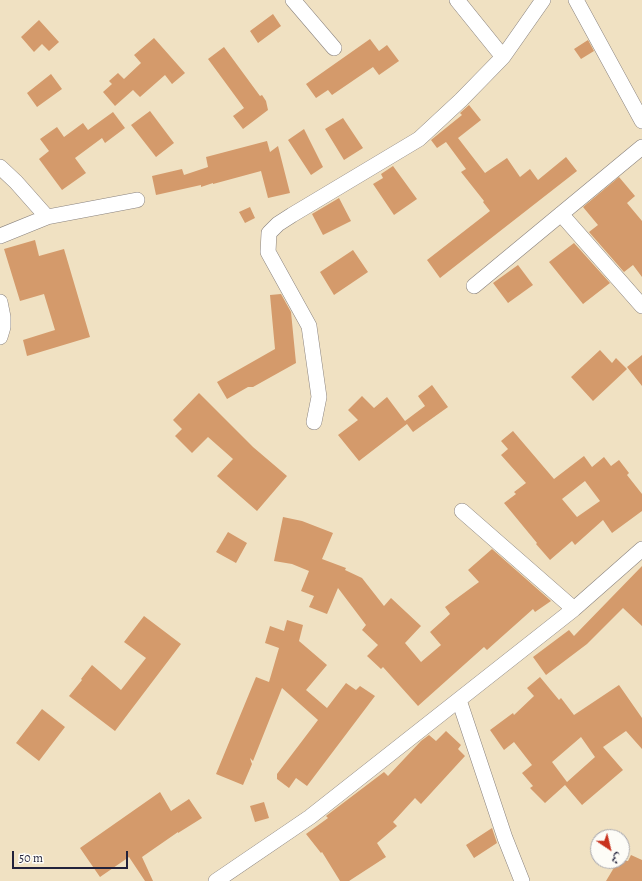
<!DOCTYPE html>
<meta charset="utf-8">
<style>
body{margin:0}
#map{position:relative;width:642px;height:881px;overflow:hidden;background:#f0e1c2;font-family:Alegreya,Amiri,serif}
canvas{display:block}
.north{position:absolute;left:590px;top:829px;width:40px;height:40px;box-sizing:border-box;background:#fdfcf7;border:1px solid #a5a5ac;border-radius:50%;rotate:145deg;font-size:11px;font-weight:700;line-height:16px;text-align:center;color:#22223b}
.north::after{content:'';display:block;margin:auto;width:14px;height:18px;background:#c8321e;clip-path:polygon(50% 0,100% 100%,50% 72%,0 100%)}
.scale{position:absolute;left:12px;top:851px;width:116px;height:18px;box-sizing:border-box;border:2px solid #22223b;border-top:0;padding-left:5px;font-size:12px;line-height:14px;white-space:nowrap;color:#22223b;-webkit-text-stroke:3px #fdfcf7;paint-order:stroke}
</style>
<div id="map">
<canvas width="642" height="881"></canvas>
<div class="north">ش</div>
<div class="scale">50 m</div>
</div>
<script>
const ctx = document.querySelector('canvas').getContext('2d');
ctx.lineJoin = 'round';
function paint(path, color) { ctx.fillStyle = color; ctx.fill(path, 'evenodd'); }
const toPath = rows => new Path2D(rows.map(r => 'M' + r).join(''));
function strokePath(path, color, width, dash) { ctx.strokeStyle = color; ctx.lineWidth = width; ctx.lineCap = dash ? 'butt' : 'round'; ctx.setLineDash(dash || []); ctx.stroke(path); }
paint(toPath([
 [273,14,281,26,258,43,250,31],
 [39,20,59,42,49,51,42,44,34,52,21,37],
 [154,38,185,73,172,84,165,75,140,97,133,90,115,106,103,92,112,84,109,81,118,73,124,79,141,63,134,55],
 [370,39,379,51,387,45,399,61,379,75,373,67,332,95,328,90,316,98,306,84],
 [588,40,594,51,581,59,574,49],
 [224,47,260,96,262,95,266,101,268,110,243,129,233,116,244,108,208,59],
 [51,74,62,89,37,107,27,93],
 [469,105,481,120,458,138,485,173,507,158,520,177,530,169,538,180,566,157,577,171,440,278,427,260,490,211,483,202,484,201,461,172,466,169,446,142,437,148,431,140,462,115,460,113],
 [150,111,174,143,156,157,131,125],
 [113,112,125,128,105,143,102,138,75,158,86,173,62,190,39,159,49,151,40,139,57,127,64,137,83,123,88,130],
 [343,118,363,148,344,160,325,129],
 [304,129,323,167,311,175,288,140],
 [267,141,270,152,278,146,290,193,268,198,261,171,213,184,213,183,201,187,201,185,156,195,152,176,182,169,184,175,208,167,206,157],
 [393,166,417,199,394,215,373,184,383,178,381,174],
 [619,177,635,196,627,203,642,221,642,277,633,265,624,272,589,232,598,225,583,207],
 [339,198,351,221,323,235,312,214],
 [250,207,255,218,245,223,239,212],
 [35,240,39,256,64,249,90,337,27,356,23,340,55,330,44,294,20,301,4,249],
 [574,243,610,283,583,304,549,262],
 [353,250,368,272,334,295,320,272],
 [518,265,533,285,508,303,493,283],
 [281,294,291,312,296,363,253,387,248,387,227,399,217,382,275,349,270,295],
 [600,350,612,363,616,358,627,369,593,401,571,377],
 [642,355,642,386,627,367],
 [432,385,448,407,413,432,407,424,359,461,338,435,358,420,348,410,362,396,374,408,387,397,405,421,425,406,418,396],
 [199,393,253,447,287,476,257,511,217,476,233,459,208,437,192,453,175,436,182,429,173,420],
 [513,431,554,479,584,456,592,467,604,457,611,466,619,460,629,473,627,475,642,494,642,511,612,533,603,520,575,545,572,541,550,560,536,544,537,543,504,503,516,494,514,492,526,483,501,455,508,449,501,441],
 [585,481,600,501,577,517,562,499],
 [283,517,302,521,333,533,322,559,346,568,345,570,362,578,384,606,391,598,421,626,405,643,421,662,441,645,430,632,450,614,445,607,479,582,468,570,492,549,551,601,535,612,533,609,487,650,484,647,418,706,383,667,381,669,367,656,378,645,362,630,366,625,338,588,327,614,309,607,314,596,301,591,309,571,292,564,274,561],
 [228,532,247,543,236,563,216,552],
 [642,566,642,626,623,608,587,644,546,675,533,657,569,630,574,636],
 [144,616,181,644,115,731,69,696,82,680,81,679,92,665,121,690,146,658,124,642],
 [287,620,303,625,299,641,327,665,306,690,327,708,346,683,356,690,360,686,375,696,307,786,296,778,289,788,277,779,277,774,318,720,282,688,253,761,250,758,252,764,243,785,216,774,256,677,269,682,279,648,265,643,270,626,284,631],
 [540,677,559,700,561,698,574,715,619,685,642,718,642,749,626,731,603,747,623,770,582,805,565,785,545,803,530,788,533,786,522,773,532,765,514,742,504,750,490,730,513,713,514,715,534,696,527,688],
 [581,737,595,757,567,782,552,762],
 [42,709,65,727,39,761,16,743],
 [446,731,461,745,458,749,465,756,421,804,415,798,393,822,397,826,377,843,386,857,349,881,340,881,322,852,321,853,306,834,328,818,326,816,384,772,388,776,421,741,429,735,436,741],
 [160,792,171,811,189,799,202,818,178,833,178,832,142,857,153,881,145,881,129,857,100,877,80,848],
 [264,802,269,818,255,822,250,806],
 [492,828,497,843,474,858,466,845],
 [631,855,642,860,642,881,606,881,618,861,628,861]
]), '#d49a6b');
const street = toPath([
 [293,0,334,48],
 [457,0,503,57],
 [576,0,642,121],
 [0,167,16,182,47,217],
 [561,214,642,306],
 [0,236,47,217,137,200],
 [474,286,642,147],
 [0,302,3,317,3,327,0,337],
 [314,422,319,397,309,326,268,252,269,233,278,224,292,215,419,139,461,100,503,57,543,0],
 [462,511,574,609],
 [459,700,505,838,522,881],
 [216,881,310,817,574,609,642,549]
]);
strokePath(street, '#89827e', 16);
strokePath(street, '#fff', 15);
</script>
